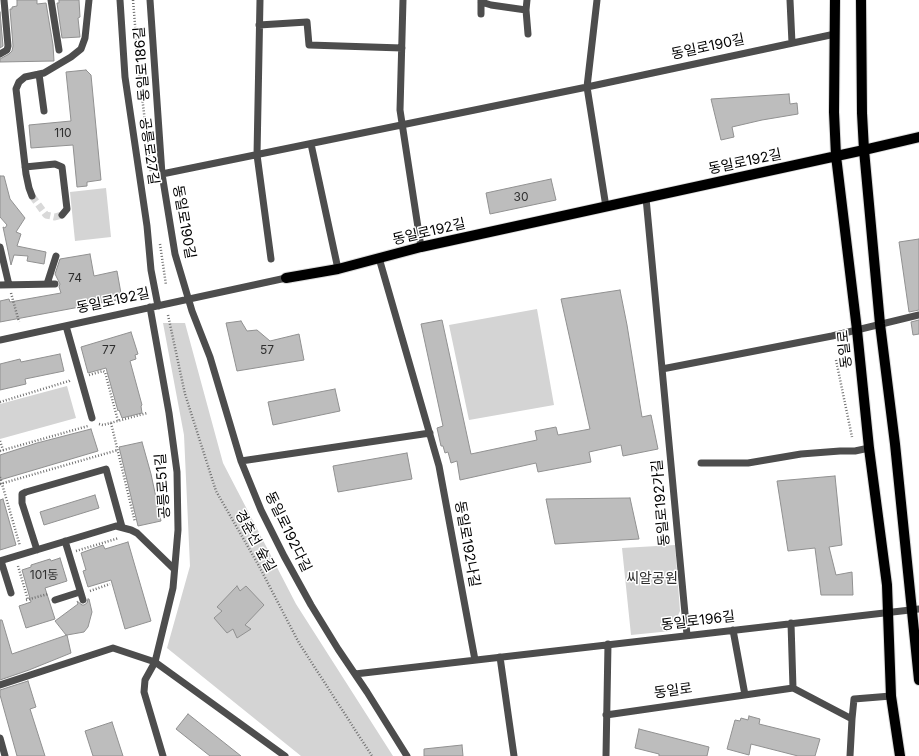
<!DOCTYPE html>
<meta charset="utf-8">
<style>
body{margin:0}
canvas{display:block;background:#fff}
</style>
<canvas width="919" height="756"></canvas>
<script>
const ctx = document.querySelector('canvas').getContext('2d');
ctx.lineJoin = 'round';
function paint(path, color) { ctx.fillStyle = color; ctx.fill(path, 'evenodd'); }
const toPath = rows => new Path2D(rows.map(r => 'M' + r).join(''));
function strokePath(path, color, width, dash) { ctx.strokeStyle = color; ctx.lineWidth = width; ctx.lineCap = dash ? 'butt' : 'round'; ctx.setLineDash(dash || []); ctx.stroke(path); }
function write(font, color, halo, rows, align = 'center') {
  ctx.font = font + ' Inter,"Noto Sans KR",sans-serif'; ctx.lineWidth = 3; ctx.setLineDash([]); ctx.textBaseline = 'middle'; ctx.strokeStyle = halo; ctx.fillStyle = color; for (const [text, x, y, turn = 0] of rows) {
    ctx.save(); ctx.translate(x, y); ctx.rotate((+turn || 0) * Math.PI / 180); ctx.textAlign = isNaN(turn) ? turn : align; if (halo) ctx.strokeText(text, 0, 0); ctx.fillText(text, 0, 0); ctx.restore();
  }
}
paint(toPath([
 [106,188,111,237,75,241,70,192],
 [537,309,554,405,469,420,449,325],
 [163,323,185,323,223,463,296,604,393,756,301,756,167,648,190,566,184,435],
 [67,386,76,418,0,439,0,404],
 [675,545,680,611,671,631,631,635,622,548]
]), '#d4d4d4');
const building = toPath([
 [17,0,37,0,37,4,46,3,53,45,54,61,0,62,0,59,9,54,12,51,13,46,10,9,12,9,12,7,17,6,17,0],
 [59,0,79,0,80,17,78,18,80,37,62,38,57,3,59,3,59,0],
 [0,12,3,46,0,48,0,12],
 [86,70,91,75,101,180,87,182,87,186,77,187,73,145,31,148,29,125,71,121,66,72,86,70],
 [789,94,790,104,797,103,798,114,762,120,732,127,734,137,721,140,711,99,789,94],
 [0,176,4,176,10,199,25,218,16,232,21,234,17,246,46,252,44,264,27,261,28,256,14,255,11,265,3,227,5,228,7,225,0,217,0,176],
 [551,179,556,200,490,214,486,193,551,179],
 [919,239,919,310,909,312,899,242,919,239],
 [90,254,94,276,117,271,122,299,0,322,0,301,9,299,10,302,61,293,59,287,60,284,55,274,60,259,90,254],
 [620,290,627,325,642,417,651,415,658,449,623,456,621,445,589,452,591,462,538,472,536,463,460,480,457,461,451,463,448,452,445,453,443,446,441,446,437,428,443,426,421,324,442,320,471,454,537,440,535,431,556,427,558,435,590,429,561,299,620,290],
 [919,320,919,334,913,335,911,322,919,320],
 [241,321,247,331,257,330,270,341,299,334,304,360,237,371,226,323,241,321],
 [131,332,138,354,135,355,136,359,130,361,142,405,141,406,142,413,122,418,119,410,118,411,106,368,88,373,81,347,131,332],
 [60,354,64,371,25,379,26,384,0,390,0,364,20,359,21,362,60,354],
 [335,389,340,411,273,425,268,402,335,389],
 [91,429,98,451,0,480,0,455,37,443,91,429],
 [142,442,151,474,161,521,138,526,119,447,142,442],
 [407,453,412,479,338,492,333,466,407,453],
 [835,476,842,545,829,547,836,575,852,572,853,595,821,595,815,548,788,551,777,481,835,476],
 [95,495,99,508,44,525,40,512,95,495],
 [630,498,639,539,555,544,546,499,630,498],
 [3,499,16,545,0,550,0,500,3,499],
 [128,542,151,621,125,629,111,580,88,587,83,571,86,570,81,553,103,545,105,549,128,542],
 [60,558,67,581,45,588,55,619,26,628,19,606,31,602,22,570,31,567,31,565,50,559,51,561,60,558],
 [237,586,240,591,246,586,264,605,245,625,251,629,237,638,233,629,227,633,214,618,222,611,217,607,237,586],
 [88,599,89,599,92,612,88,627,84,632,67,635,71,653,29,670,0,680,0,620,2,620,12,654,67,635,66,635,55,621,78,604,77,601,82,605,84,605,87,603,88,599],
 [28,681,36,707,30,709,45,756,17,756,0,695,0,690,28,681],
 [188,714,241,756,210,756,176,729,188,714],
 [749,716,760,719,759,724,820,739,815,756,798,756,751,744,749,755,727,749,735,720,740,721,741,718,748,720,749,716],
 [112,722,123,756,93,756,85,731,112,722],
 [639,729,709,747,707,756,659,756,659,754,635,748,639,729],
 [462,745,463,756,424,756,424,749,462,745]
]);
paint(building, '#bdbdbd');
strokePath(building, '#919191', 1);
strokePath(toPath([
 [32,196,46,215,55,217,62,215]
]), '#d9d9d9', 7, [7, 3.5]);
const major = toPath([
 [835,0,834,112,836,156,857,330,869,448,887,585,891,696,900,756],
 [861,0,862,113,864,150,880,324,895,444,919,680],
 [286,278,338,269,421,247,864,150,919,137]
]);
strokePath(major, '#dbdbdb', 12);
strokePath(toPath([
 [133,0,138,62,151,173],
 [160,244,166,285],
 [11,293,19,322],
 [168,315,185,394,216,491,259,566,299,643,372,756],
 [836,360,852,437],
 [89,375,103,371,105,372,118,421],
 [0,402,69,381,71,379],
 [111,423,135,522],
 [99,424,103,425,147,413],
 [0,441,3,450],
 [0,451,88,426],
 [0,477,20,546],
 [0,484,118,450],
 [76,551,119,538],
 [18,566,28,600],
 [90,591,110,584],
 [26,600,48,594]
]), '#6f6f6f', 2.5, [1, 2]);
strokePath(toPath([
 [51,0,59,50],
 [120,0,125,77,147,226,151,270,158,306],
 [150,0,162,174,175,254,192,311,210,357,241,461,261,510,284,556,311,605,338,649,367,692,407,756],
 [260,0,257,155,271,259],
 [403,0,400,110,421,247],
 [481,0,481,14],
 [527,0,526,10,528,34],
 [597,0,587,87,606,207],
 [790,0,792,43],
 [481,2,491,5,526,10],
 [259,25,307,22,309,45,402,48],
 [0,54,7,50,8,46,4,0],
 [39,74,44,111],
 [311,144,338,269],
 [25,167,55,164,62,167,67,209,62,215],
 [162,174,587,87,835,34],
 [32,196,29,188,26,174,16,89,19,82,25,77,44,73,71,57,81,49,85,38,89,0],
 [646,198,687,635],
 [0,247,9,285],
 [379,258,439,466,475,660],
 [47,284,56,256],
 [0,285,55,284],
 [150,307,169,413,177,472,178,530,173,588,155,662,285,756],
 [66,326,92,418],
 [0,340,286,278],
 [662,369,832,336,919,315],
 [241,461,430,433],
 [701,463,748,463,801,454,840,451,855,451,869,448],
 [65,541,83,600],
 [37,550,22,503,22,494,26,492,106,469,122,527],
 [0,561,116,526,131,530,137,533,174,569],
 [1,561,11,593],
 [55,600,80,592],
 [791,623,793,688],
 [733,630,745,695],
 [500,657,514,756],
 [355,674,919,609],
 [0,685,113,648,155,662,145,680,144,692,163,756],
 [606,715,793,688,852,719,850,756],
 [852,719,854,699,891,696],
 [0,738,5,756],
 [606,756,608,644]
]), '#4d4d4d', 7);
strokePath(major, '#000', 10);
write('12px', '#2f2f2f', null, [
 ["110",63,133],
 ["30",521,197],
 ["74",75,278],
 ["77",109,350],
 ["57",267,350],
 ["101동",44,575]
]);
write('14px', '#000', '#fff', [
 ["동일로190길",708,47,-12],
 ["동일로186길",142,64,-94],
 ["공릉로27길",149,151,82],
 ["동일로192길",745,162,-12],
 ["동일로190길",184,222,80],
 ["동일로192길",429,232,-13],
 ["동일로192길",113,301,-12],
 ["동일로",845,349,-96],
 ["공릉로51길",163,486,-94],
 ["동일로192가길",661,503,-95],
 ["동일로192다길",288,532,64],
 ["경춘선 숲길",255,541,61],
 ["동일로192나길",467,544,80],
 ["동일로196길",698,621,-7],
 ["동일로",673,691,-8]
]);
write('14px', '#2b2b2b', '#fff', [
 ["씨알공원",652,579]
]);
</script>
